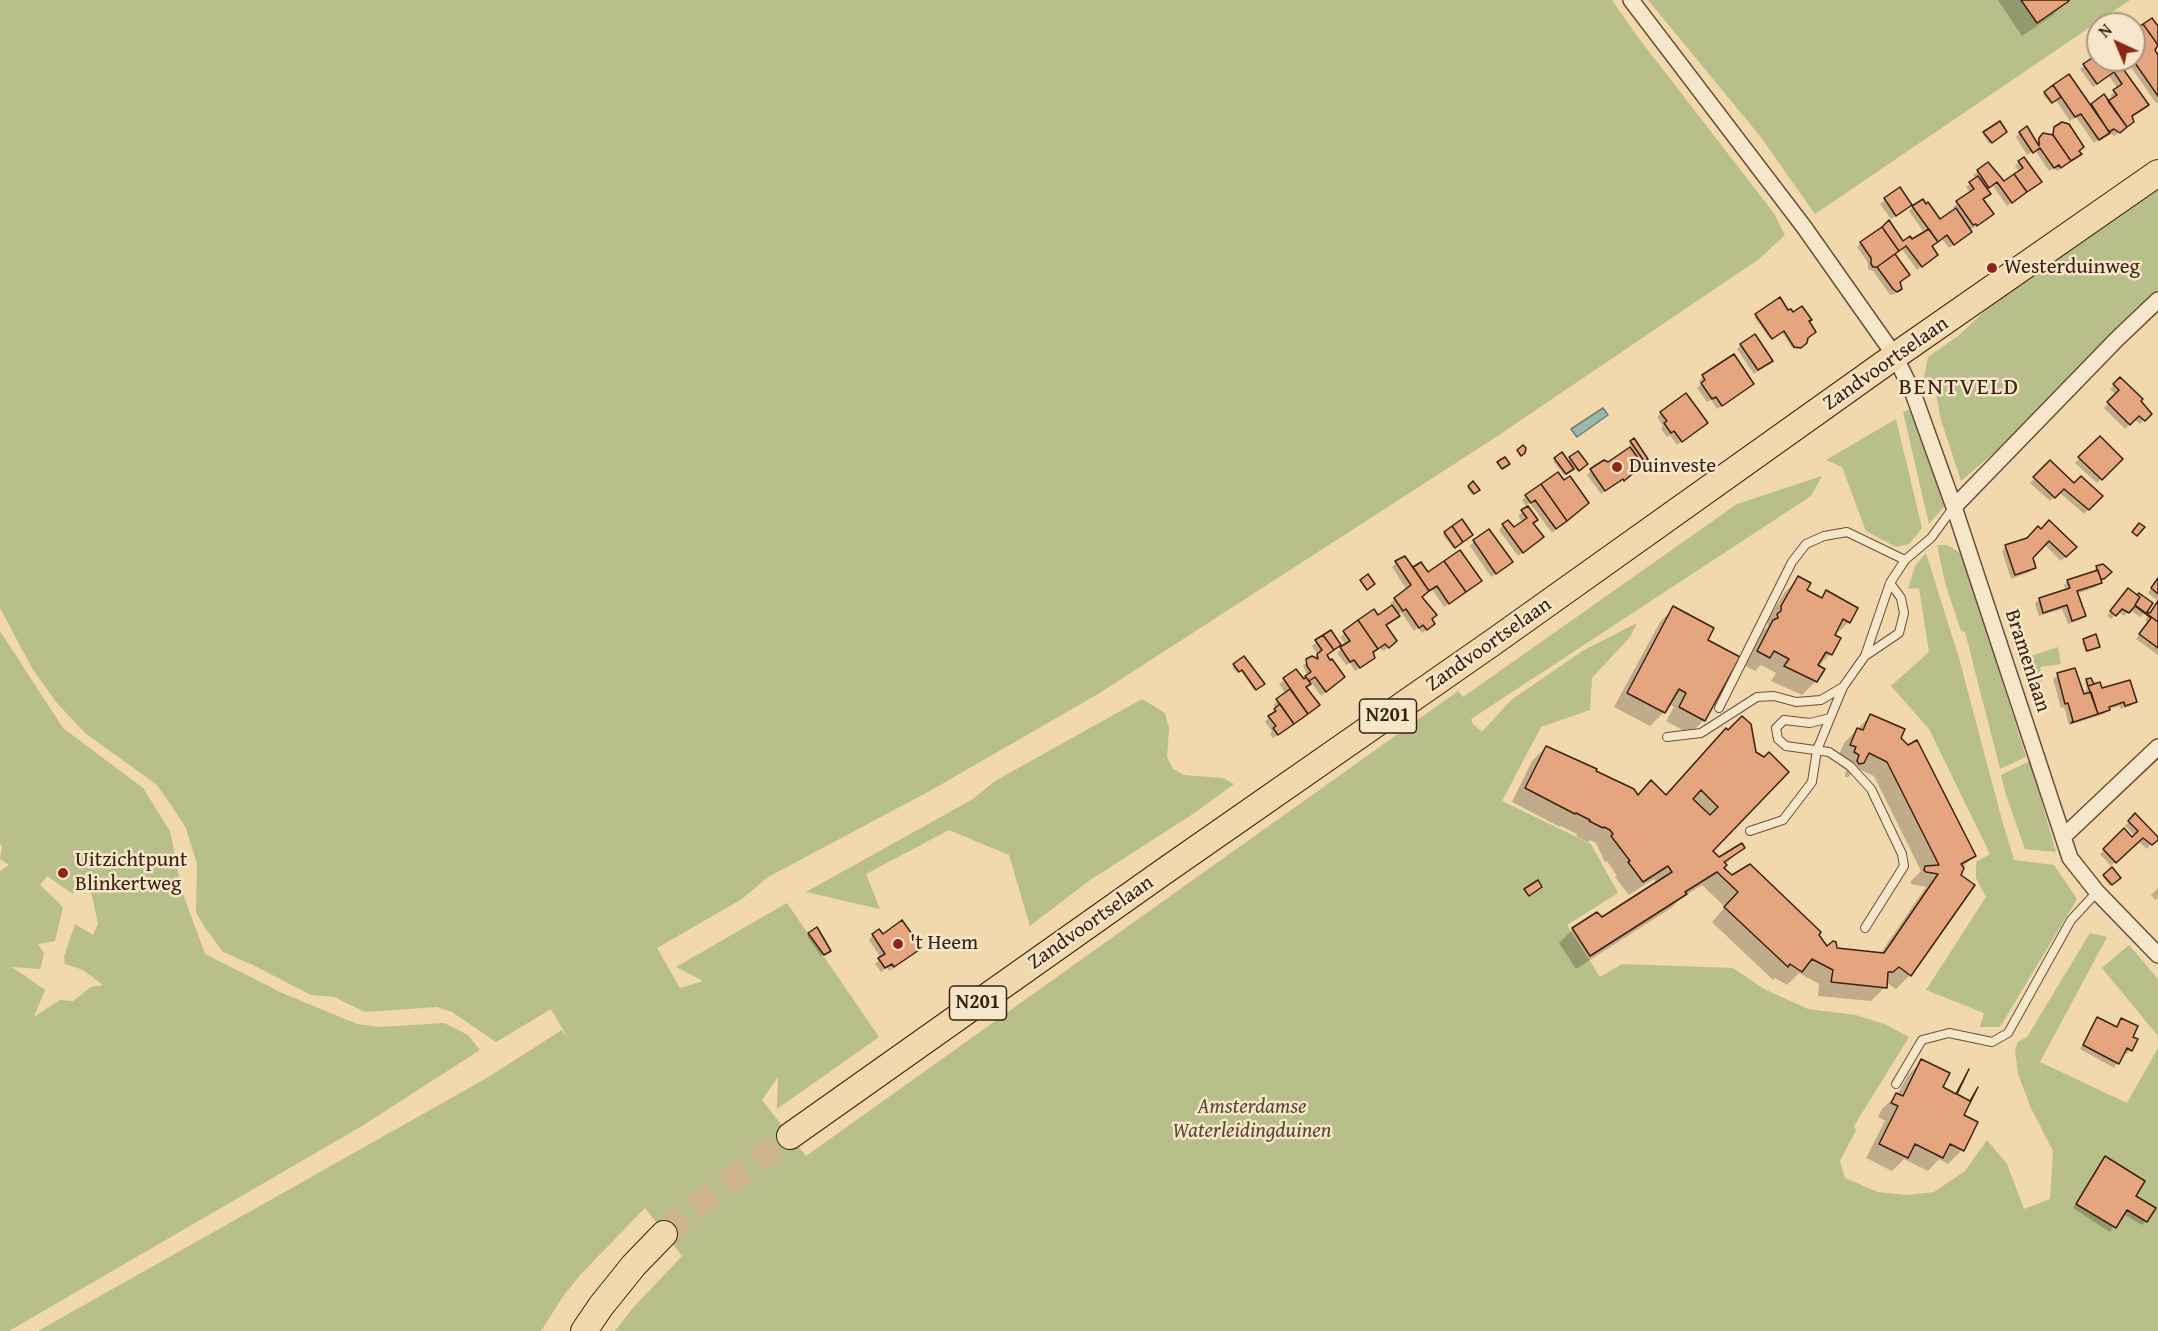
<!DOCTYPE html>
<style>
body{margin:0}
#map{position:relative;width:2158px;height:1331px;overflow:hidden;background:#f1d8ad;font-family:"Gentium Book Plus",serif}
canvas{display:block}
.north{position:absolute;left:2086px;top:12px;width:60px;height:60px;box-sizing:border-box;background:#f6e6ca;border:2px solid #ac9780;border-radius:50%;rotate:316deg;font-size:16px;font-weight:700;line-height:24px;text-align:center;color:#3c2112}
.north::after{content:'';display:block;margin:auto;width:21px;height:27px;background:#8f2418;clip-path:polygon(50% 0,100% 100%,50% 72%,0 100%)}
</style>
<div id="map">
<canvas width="2158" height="1331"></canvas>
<div class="north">N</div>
</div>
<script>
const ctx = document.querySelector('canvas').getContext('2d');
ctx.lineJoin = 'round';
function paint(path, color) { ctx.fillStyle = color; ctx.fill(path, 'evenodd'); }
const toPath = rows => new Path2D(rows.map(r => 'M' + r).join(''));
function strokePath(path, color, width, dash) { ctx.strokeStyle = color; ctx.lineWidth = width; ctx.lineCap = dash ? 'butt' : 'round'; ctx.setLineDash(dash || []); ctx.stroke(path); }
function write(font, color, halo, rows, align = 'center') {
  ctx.font = font + ' "Gentium Book Plus",serif'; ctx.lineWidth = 5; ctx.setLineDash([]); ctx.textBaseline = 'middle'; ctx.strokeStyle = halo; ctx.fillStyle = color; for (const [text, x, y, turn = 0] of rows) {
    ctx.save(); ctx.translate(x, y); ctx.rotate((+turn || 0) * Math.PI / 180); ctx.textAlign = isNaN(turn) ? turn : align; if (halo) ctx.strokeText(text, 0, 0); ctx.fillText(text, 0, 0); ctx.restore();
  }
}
paint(toPath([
 [0,0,1612,0,1637,36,1773,212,1785,235,1759,259,1493,439,1098,694,928,792,768,877,742,899,657,948,680,988,703,981,676,967,787,903,879,1037,777,1109,778,1077,762,1100,806,1156,1458,691,1463,697,1737,504,1822,476,1811,496,1471,719,1473,724,1482,732,1511,700,1584,650,1637,623,1630,637,1592,678,1590,710,1541,727,1502,801,1591,844,1618,893,1567,925,1600,977,1622,964,1733,968,1764,989,1808,1009,1856,1015,1887,1025,1909,1037,1854,1126,1856,1130,1840,1161,1845,1178,1878,1192,1907,1195,1934,1192,1965,1171,1987,1140,2007,1164,2024,1209,2050,1199,2053,1151,2030,1106,2018,1074,2015,1050,2018,1042,2027,1037,2090,933,2107,937,2040,1062,2127,1103,2158,1048,2158,1331,615,1331,632,1309,682,1256,645,1208,581,1274,564,1295,541,1331,38,1331,485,1079,562,1030,568,1038,551,1009,496,1042,452,1012,437,1007,365,1012,334,997,311,995,253,965,223,952,203,925,196,912,197,864,186,828,171,805,156,784,85,733,56,702,32,668,0,608],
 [1648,0,2130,0,1815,214,1760,136],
 [2158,188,2158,290,2003,445,1961,481,1941,420,1934,383,1923,383,1928,357,1958,336,1991,305],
 [1911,409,1945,506,1929,524,1903,412],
 [1896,419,1922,528,1909,544,1896,547,1866,531,1842,467,1826,460],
 [1937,545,1947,545,1962,554,2026,757,2000,769,1965,632,1961,631,1945,583],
 [1926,553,1959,658,2002,820,2014,860,2054,865,2077,899,2000,1027,1980,1027,1984,1013,1926,990,1986,897,1976,878,1976,862,1990,854,1929,729,1891,686,1929,652,1919,588,1908,589,1915,566],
 [0,631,63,728,143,788,170,831,182,891,205,954,282,993,357,1024,379,1027,444,1023,468,1035,480,1050,362,1126,9,1331,0,1331,0,871,9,865,0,859,2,846,0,844],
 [47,876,73,894,80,883,90,887,98,924,93,935,75,924,64,956,65,964,83,970,103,985,91,987,73,1001,60,1000,34,1017,45,990,12,967,40,969,44,954,38,944,55,941,63,907,40,885],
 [2058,647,2061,664,2040,667,2042,680,2031,689,2019,660],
 [1142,699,1165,713,1169,728,1167,757,1173,769,1184,775,1223,778,1234,784,1193,814,1090,880,1030,926,1009,855,949,830,866,874,880,909,806,892,973,799,995,781],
 [2030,761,2056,852,2025,849,2007,798,2001,775],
 [2129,945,2158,979,2158,1036,2102,968]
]), '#b8bf8b');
const water = toPath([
 [1603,408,1608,415,1577,437,1571,429,1603,408]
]);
paint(water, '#9bb9ae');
strokePath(water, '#757c70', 1.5);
paint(toPath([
 [1998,0,2067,0,2067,1,2053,15,2022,36],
 [2158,29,2158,46,2153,51,2158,57,2158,102,2156,103,2126,60,2134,60],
 [2098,56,2098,60,2110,60,2147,105,2131,117,2133,122,2128,126,2114,136,2109,132,2094,143,2076,117,2070,121,2055,99,2050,103,2043,95,2069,76,2090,107,2104,96,2108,103,2113,99,2110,96,2118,89,2109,76,2093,87,2080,69],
 [2055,128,2078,151,2075,158,2057,171,2054,168,2049,171,2035,150,2027,155,2016,137,2020,133,2035,143,2040,139,2050,136],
 [1984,133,2004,133,1989,144,1983,134],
 [2019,162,2036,186,2007,206,1992,185,1986,190,1989,194,1982,200,1988,218,1972,229,1968,228,1966,236,1949,248,1942,239,1931,247,1937,255,1917,270,1902,249,1893,254,1908,275,1898,283,1899,289,1895,294,1890,295,1873,271,1868,269,1868,263,1857,247,1861,243,1912,241,1925,234,1909,211,1913,207,1940,221,1955,210,1953,207,1970,193,1966,187,1976,179,1973,175,1978,171,1987,164,2003,183,2019,172,2015,166],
 [1899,189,1906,209,1891,219,1880,204],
 [1780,299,1788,313,1808,321,1804,345,1797,349,1793,349,1781,331,1770,339,1754,317],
 [1741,345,1767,365,1754,374,1737,349],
 [1703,377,1748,388,1717,409,1711,400,1707,402,1697,388,1701,384,1699,381],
 [2120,379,2150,414,2140,424,2134,419,2125,429,2104,408,2116,395,2110,389],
 [1661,413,1701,427,1677,445,1670,435,1667,437,1661,429,1663,426,1657,417],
 [2100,438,2121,459,2097,483,2075,463],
 [1634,440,1646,458,1619,483,1618,482,1601,494,1587,475,1591,471,1609,464,1632,447,1629,444],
 [1578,453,1584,466,1577,471,1574,467,1564,475,1553,461,1561,454,1567,462],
 [2050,462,2074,485,2101,496,2084,514,2059,492,2050,501,2030,483],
 [1473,484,1476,492,1472,495,1467,488],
 [1526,496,1587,503,1552,533,1530,503,1526,506,1536,520,1532,524,1537,541,1518,556,1499,530,1503,525,1514,529,1523,523,1518,516,1527,508,1522,500],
 [1462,521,1470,536,1453,548,1443,535],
 [2038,528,2075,547,2061,561,2044,544,2031,558,2034,567,2030,572,2011,579,2002,551,2006,546,2027,539],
 [1474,541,1507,566,1491,577,1470,546],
 [1396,563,1412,569,1420,564,1427,574,1480,581,1444,607,1432,589,1421,597,1431,620,1429,628,1422,633,1418,628,1414,631,1401,612,1385,626,1394,643,1383,651,1380,648,1372,653,1369,662,1355,671,1350,663,1346,665,1337,653,1346,645,1340,637,1374,611,1378,617,1393,606,1390,603,1407,590,1392,567],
 [2097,567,2110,572,2096,587,2076,594,2084,616,2080,620,2068,624,2062,609,2039,616,2035,604,2039,599,2066,591,2064,585,2068,581,2096,572,2095,569],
 [1799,578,1805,590,1820,598,1827,592,1849,622,1834,636,1830,654,1818,667,1823,669,1816,681,1802,695,1771,681,1776,673,1761,665,1755,671,1744,665,1759,635,1768,626,1767,621,1785,592],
 [2158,580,2158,601,2148,593],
 [2124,595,2145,613,2140,617,2130,610,2124,616,2118,612,2111,619,2107,616],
 [2158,602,2158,655,2136,639,2148,623,2145,620],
 [1674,608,1706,640,1704,720,1690,734,1666,721,1674,707,1669,704,1664,712,1650,726,1614,707,1660,622],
 [1330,632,1325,656,1335,685,1321,696,1311,682,1305,688,1313,710,1273,738,1270,734,1272,731,1265,722,1276,709,1273,705,1286,694,1279,684,1296,671,1303,680,1307,676,1303,665,1318,655,1312,646],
 [2084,640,2098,647,2085,652,2082,642],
 [1244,658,1263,683,1254,690,1240,670,1237,673,1232,667],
 [2058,675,2083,696,2086,695,2085,692,2087,689,2085,682,2087,681,2093,686,2101,690,2135,701,2131,706,2120,709,2120,706,2108,709,2104,714,2069,725,2064,707,2061,708,2053,679],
 [1870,716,1899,739,1974,856,1962,868,1910,975,1896,989,1886,982,1885,987,1871,1001,1818,996,1819,984,1799,973,1787,985,1775,978,1773,980,1712,922,1725,907,1702,885,1680,899,1671,908,1576,969,1559,943,1573,929,1601,919,1657,884,1654,879,1629,895,1615,877,1617,876,1607,861,1605,862,1596,843,1590,840,1588,842,1576,836,1577,834,1561,826,1560,827,1512,802,1532,761,1546,747,1594,771,1637,797,1666,796,1742,718,1711,851,1719,859,1743,847,1722,868,1732,877,1817,935,1826,948,1880,954,1926,887,1911,884,1911,881,1921,871,1874,776,1857,768,1848,777,1845,777,1846,769,1841,767,1843,761,1837,759,1844,743],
 [2135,816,2157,838,2147,849,2138,841,2111,866,2100,854,2124,831,2132,839,2135,836,2125,826],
 [2112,869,2119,878,2110,886,2103,877],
 [2158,888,2158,898,2155,900,2151,895],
 [816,929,827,952,821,956,807,936],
 [873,935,883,936,915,952,889,971,887,967,881,972,875,964,881,958,869,940],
 [2097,1019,2115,1028,2121,1019,2131,1037,2131,1050,2126,1054,2123,1053,2114,1068,2080,1049,2093,1023],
 [1922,1061,1962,1116,1962,1150,1948,1164,1939,1159,1928,1171,1904,1159,1892,1171,1866,1158,1885,1121,1878,1117,1882,1109,1897,1095,1908,1075],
 [2105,1158,2146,1221,2142,1225,2123,1214,2110,1232,2073,1208]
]), '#0003');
const building = toPath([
 [2021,0,2069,0,2069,1,2037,23,2021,0],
 [2152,18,2158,26,2158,45,2143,24,2152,18],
 [2143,24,2158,45,2155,50,2158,55,2158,96,2133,60,2134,30,2143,24],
 [2098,54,2098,60,2112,60,2117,68,2121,66,2149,105,2132,116,2134,122,2127,127,2108,101,2117,95,2113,90,2122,84,2114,72,2097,84,2083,64,2098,54],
 [2069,74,2110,133,2099,140,2081,114,2075,117,2053,85,2069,74],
 [2053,85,2061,97,2052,103,2044,92,2053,85],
 [2104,94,2127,127,2120,133,2114,129,2109,132,2091,104,2104,94],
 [2000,121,2007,132,1992,143,1983,132,2000,121],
 [2062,122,2069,124,2084,147,2079,151,2082,154,2071,161,2053,135,2054,127,2062,122],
 [2027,126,2039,146,2039,138,2043,133,2053,135,2071,161,2061,168,2059,165,2054,168,2040,148,2033,153,2019,132,2027,126],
 [2024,157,2042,182,2027,192,2014,174,2023,168,2018,161,2024,157],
 [1988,162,2004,181,2014,174,2027,192,2012,203,1997,182,1989,188,1977,170,1988,162],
 [1978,176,1991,194,1983,199,1994,214,1977,226,1976,224,1973,225,1956,201,1974,189,1969,182,1978,176],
 [1900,187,1912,205,1896,216,1884,198,1900,187],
 [1923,199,1926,204,1928,202,1940,219,1956,208,1972,232,1954,245,1947,235,1938,242,1912,206,1923,199],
 [1889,220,1903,241,1910,236,1912,239,1929,229,1938,242,1932,246,1938,255,1922,267,1906,246,1899,251,1882,227,1889,220],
 [1882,227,1899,251,1877,267,1873,267,1871,264,1871,258,1860,242,1882,227],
 [1895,254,1910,275,1900,282,1902,289,1897,292,1893,289,1877,267,1895,254],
 [1780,297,1788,310,1791,309,1793,312,1802,306,1812,320,1809,321,1816,332,1808,338,1807,343,1801,348,1794,347,1784,331,1772,339,1755,314,1780,297],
 [1755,334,1773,361,1758,370,1740,344,1755,334],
 [1734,354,1754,384,1722,406,1716,397,1712,399,1701,383,1705,380,1702,375,1734,354],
 [2120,377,2143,399,2141,401,2152,414,2145,421,2139,416,2130,425,2107,402,2119,390,2113,384,2120,377],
 [1686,393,1708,423,1682,442,1674,431,1671,433,1664,423,1667,421,1660,412,1686,393],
 [2100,436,2123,459,2102,480,2078,457,2100,436],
 [1634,438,1648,459,1644,461,1630,441,1634,438],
 [1523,445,1526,448,1525,453,1521,456,1517,450,1523,445],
 [1630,447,1643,465,1624,481,1623,479,1605,491,1590,469,1604,460,1608,462,1630,447],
 [1578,451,1588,464,1579,471,1569,457,1578,451],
 [1562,452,1574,469,1566,474,1554,458,1562,452],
 [1505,457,1510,464,1502,469,1497,462,1505,457],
 [2050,460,2074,483,2081,476,2103,496,2089,510,2064,489,2055,498,2033,477,2050,460],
 [1558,472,1564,480,1570,476,1589,503,1567,521,1541,484,1558,472],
 [1473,481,1480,490,1474,494,1468,486,1473,481],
 [1541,484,1567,521,1556,529,1535,500,1531,503,1525,495,1541,484],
 [1528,506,1538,520,1533,523,1544,537,1523,553,1502,524,1508,520,1514,527,1527,518,1521,510,1528,506],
 [1462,519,1473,535,1463,542,1452,526,1462,519],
 [2049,520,2077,547,2066,557,2049,541,2033,558,2036,568,2015,575,2005,545,2027,538,2038,526,2041,529,2049,520],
 [2139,523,2145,527,2137,536,2132,532,2139,523],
 [1452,526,1463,542,1455,548,1444,532,1452,526],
 [1489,529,1513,562,1496,574,1473,540,1489,529],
 [1460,550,1482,581,1466,592,1444,561,1460,550],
 [1405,556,1429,591,1422,597,1437,615,1432,619,1435,624,1427,630,1423,625,1419,628,1406,609,1403,611,1394,598,1411,585,1395,561,1405,556],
 [1444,561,1466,592,1449,604,1437,586,1429,591,1413,567,1421,562,1428,572,1444,561],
 [2103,564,2112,572,2104,579,2101,579,2096,566,2103,564],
 [2098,570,2102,583,2077,591,2086,616,2072,621,2067,605,2043,613,2039,598,2070,588,2067,580,2098,570],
 [1368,574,1375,584,1367,590,1360,580,1368,574],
 [1798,576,1811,583,1807,590,1822,598,1826,590,1858,608,1850,623,1843,619,1835,635,1841,638,1832,655,1826,652,1818,665,1825,669,1817,682,1784,666,1789,659,1774,651,1770,658,1757,651,1773,620,1778,618,1777,614,1781,611,1781,606,1798,576],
 [2158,578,2158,594,2151,588,2158,578],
 [2128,588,2140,597,2135,605,2158,622,2158,648,2139,634,2151,618,2135,606,2129,613,2122,609,2116,616,2110,611,2128,588],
 [2139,593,2153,603,2147,612,2150,613,2158,601,2158,622,2135,605,2140,597,2137,595,2139,593],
 [1392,605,1400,616,1386,625,1397,641,1389,648,1385,644,1378,649,1358,620,1374,609,1378,615,1392,605],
 [1673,606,1714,628,1708,640,1740,657,1705,721,1679,707,1686,693,1679,689,1665,713,1627,693,1673,606],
 [1358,620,1378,649,1373,652,1375,658,1360,668,1354,660,1350,662,1340,647,1350,641,1343,631,1358,620],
 [1331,630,1341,645,1334,650,1323,635,1331,630],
 [2096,634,2100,647,2087,651,2083,639,2096,634],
 [1323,635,1334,650,1327,655,1330,660,1332,659,1345,677,1326,692,1315,677,1309,681,1305,676,1311,672,1307,666,1306,659,1312,656,1318,659,1317,654,1322,650,1315,640,1323,635],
 [1244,656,1265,684,1256,690,1242,670,1239,672,1233,664,1244,656],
 [2075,668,2084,694,2091,692,2098,714,2071,723,2073,721,2068,703,2065,704,2057,673,2075,668],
 [1296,669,1304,679,1306,677,1311,684,1306,687,1320,705,1308,714,1283,678,1296,669],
 [2091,678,2094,684,2088,686,2086,679,2091,678],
 [2130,680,2137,702,2125,706,2124,702,2109,707,2110,710,2098,714,2088,686,2100,682,2102,688,2130,680],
 [1290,689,1308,714,1294,724,1276,699,1290,689],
 [1280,704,1294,724,1278,735,1273,728,1276,726,1268,716,1276,711,1274,709,1280,704],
 [1870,714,1905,729,1901,738,1908,745,1917,740,1976,856,1961,864,1964,868,1961,875,1975,885,1911,976,1899,967,1893,972,1888,972,1887,988,1831,982,1833,970,1812,959,1802,972,1790,964,1788,967,1724,907,1738,892,1717,872,1685,892,1687,894,1590,956,1572,928,1597,912,1602,917,1672,872,1668,866,1643,882,1628,862,1630,861,1611,836,1613,834,1610,830,1604,827,1603,828,1589,821,1590,820,1576,813,1575,814,1525,788,1546,746,1597,769,1596,771,1634,789,1638,795,1651,780,1666,795,1726,728,1728,730,1742,716,1751,724,1756,752,1764,757,1769,752,1789,772,1713,851,1719,857,1742,843,1745,848,1724,862,1727,865,1724,868,1732,875,1750,864,1821,932,1819,935,1827,946,1833,941,1836,942,1837,948,1884,953,1938,874,1926,872,1924,870,1925,866,1939,865,1887,762,1869,753,1864,763,1859,764,1857,761,1859,755,1854,752,1856,747,1850,745,1857,728,1863,730,1870,714],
 [1701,790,1718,807,1710,815,1693,799,1701,790],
 [2135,813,2158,837,2158,840,2152,845,2143,838,2116,863,2103,849,2124,828,2132,837,2138,831,2128,821,2135,813],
 [2112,867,2121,878,2112,885,2103,875,2112,867],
 [1538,880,1542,887,1529,896,1524,889,1538,880],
 [902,920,922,948,894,967,892,964,885,968,878,958,885,954,872,934,879,929,883,934,902,920],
 [817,927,831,951,824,955,808,933,817,927],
 [2097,1017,2117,1027,2121,1018,2138,1026,2133,1037,2138,1039,2132,1051,2127,1048,2119,1064,2083,1045,2097,1017],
 [1921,1059,1950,1073,1943,1087,1956,1094,1969,1069,1957,1094,1970,1101,1978,1087,1964,1115,1978,1122,1964,1151,1950,1144,1943,1158,1915,1144,1908,1158,1879,1144,1898,1106,1891,1103,1896,1093,1903,1096,1921,1059],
 [2105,1156,2145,1181,2136,1196,2156,1208,2147,1222,2127,1210,2116,1228,2076,1204,2105,1156]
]);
paint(building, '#e5a57f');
strokePath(building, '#3c2112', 1.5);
strokePath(toPath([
 [664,1234,693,1208,790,1136]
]), '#cdb38e', 26, [26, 13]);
const lane = toPath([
 [1865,656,1899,633,1904,613,1901,598,1890,583],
 [1719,708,1792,562,1806,544,1824,536,1847,532,1905,560],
 [1830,718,1810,723,1784,720,1776,728,1778,739,1786,746,1829,752,1850,766,1871,789,1902,854,1904,866,1865,928],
 [1667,737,1701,733,1757,697,1774,696,1796,702,1821,700,1843,687],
 [1750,831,1783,820,1812,782,1817,750,1843,687,1865,656,1890,583,1905,560,1931,538,1953,508],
 [1896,1084,1922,1040,1949,1033,1992,1042,2008,1033,2071,920,2097,892]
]);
const street = toPath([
 [1631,0,1804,227,1895,356,1913,393,1954,507,2070,858,2097,892,2158,955],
 [1954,507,2117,339,2158,300],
 [2063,837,2158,747]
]);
const primary = toPath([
 [790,1136,1166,870,1492,643,1895,356,2158,173],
 [584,1331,601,1306,634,1265,664,1234]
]);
strokePath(lane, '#694f39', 10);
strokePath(street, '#694f39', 18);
strokePath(primary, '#3c2112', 28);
strokePath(lane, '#f6e6ca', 8);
strokePath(street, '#f6e6ca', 15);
strokePath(primary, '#f1d8ad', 26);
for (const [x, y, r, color] of [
 [1992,268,6,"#8f2418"],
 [1617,467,6,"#8f2418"],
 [63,873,6,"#8f2418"],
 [898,944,6,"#8f2418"]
]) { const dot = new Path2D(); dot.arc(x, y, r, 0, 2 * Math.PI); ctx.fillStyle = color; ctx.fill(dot); strokePath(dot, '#f6e6ca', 2); }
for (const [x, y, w] of [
 [1388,716,57],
 [978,1003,57]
]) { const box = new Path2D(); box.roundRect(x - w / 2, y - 17, w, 34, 4.5); ctx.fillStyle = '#f6e6ca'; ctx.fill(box); strokePath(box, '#3c2112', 1.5); }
write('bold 20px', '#3c2112', null, [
 ["N201",1388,716],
 ["N201",978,1003]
]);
write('21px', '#3c2112', '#f6e6ca', [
 ["Westerduinweg",2004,268],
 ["Duinveste",1629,467],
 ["Uitzichtpunt",75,861],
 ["Blinkertweg",75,885],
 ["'t Heem",910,944]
], 'left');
write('21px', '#3c2112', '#f6e6ca', [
 ["Zandvoortselaan",1886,364,-35],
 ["Zandvoortselaan",1489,645,-35],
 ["Bramenlaan",2027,661,72],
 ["Zandvoortselaan",1091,923,-35]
]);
write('italic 21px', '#5b4830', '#f6e6ca', [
 ["Amsterdamse",1252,1108],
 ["Waterleidingduinen",1252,1132]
]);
ctx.letterSpacing = '1.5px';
write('24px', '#3c2112', '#f6e6ca', [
 ["BENTVELD",1959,388]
]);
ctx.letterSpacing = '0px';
</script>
